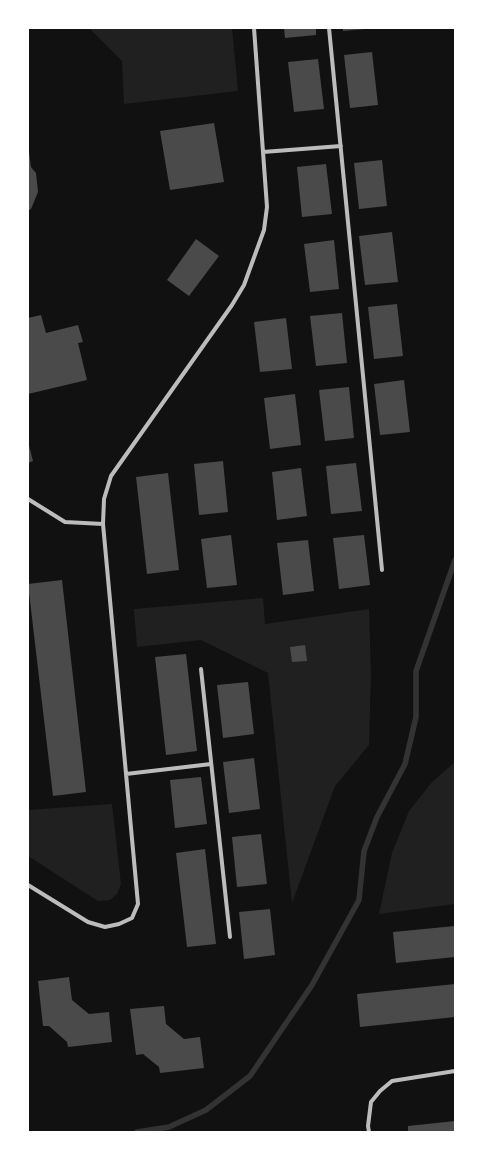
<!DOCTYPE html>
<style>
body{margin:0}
#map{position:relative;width:483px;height:1160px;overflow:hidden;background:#111;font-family:"Zilla Slab",serif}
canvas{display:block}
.frame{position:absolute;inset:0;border:29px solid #fff;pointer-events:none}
</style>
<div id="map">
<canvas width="483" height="1160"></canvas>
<div class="frame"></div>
</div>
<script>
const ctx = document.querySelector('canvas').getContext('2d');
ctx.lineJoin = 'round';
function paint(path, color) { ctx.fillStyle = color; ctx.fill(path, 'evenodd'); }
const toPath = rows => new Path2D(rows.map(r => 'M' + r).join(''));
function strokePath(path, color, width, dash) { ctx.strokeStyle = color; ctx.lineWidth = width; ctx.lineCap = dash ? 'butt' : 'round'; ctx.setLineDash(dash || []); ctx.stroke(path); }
paint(toPath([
 [89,28,232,28,238,91,124,104,122,61],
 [263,598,265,624,369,609,371,674,369,745,335,786,292,903,268,673,201,640,137,647,134,609],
 [455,762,455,904,379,914,392,853,409,811,432,782],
 [112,804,121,884,117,894,110,900,98,901,28,856,28,810]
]), '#202020');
strokePath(toPath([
 [137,1132,169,1127,206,1110,250,1076,312,985,359,900,364,851,377,817,405,764,416,717,416,671,455,560]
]), '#333', 5.5);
paint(toPath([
 [284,28,316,28,316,35,285,38],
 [343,28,365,28,365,29,343,31],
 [372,52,378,105,350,108,344,55],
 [318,59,324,109,294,112,288,62],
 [214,123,224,182,170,190,160,131],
 [29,152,31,167,36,173,38,192,31,209,28,211],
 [382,160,387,206,359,209,354,163],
 [326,164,332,214,302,217,297,167],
 [392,232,398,282,365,285,359,236],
 [196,239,219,256,189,296,167,280],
 [334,240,339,289,310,292,304,244],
 [397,304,403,356,374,359,368,307],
 [342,313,347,363,316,366,310,316],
 [41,315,46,333,78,325,83,342,78,343,87,380,28,394,28,318],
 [286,318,292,369,260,372,254,322],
 [404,380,410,432,380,435,374,384],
 [349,387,354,438,325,441,319,390],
 [295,394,301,445,270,449,264,398],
 [28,442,33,461,28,463],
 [223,461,228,512,199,515,194,464],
 [356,463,362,511,331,514,326,466],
 [301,468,307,516,277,520,272,472],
 [168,473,179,570,147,574,136,477],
 [231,535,237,585,207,588,201,539],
 [364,535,370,585,339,589,333,538],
 [308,540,314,591,283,595,277,543],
 [62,580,86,792,53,796,28,584],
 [305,645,307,661,292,662,290,647],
 [186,654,197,751,166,755,155,657],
 [248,682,254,734,223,738,217,685],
 [254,758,260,809,229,813,223,762],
 [201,777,207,824,175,828,170,780],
 [261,834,267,884,237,887,232,837],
 [205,849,216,944,187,947,176,853],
 [270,909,275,955,244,959,239,912],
 [455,926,455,957,396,963,393,932],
 [69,977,72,1000,89,1014,109,1012,112,1042,68,1047,67,1042,49,1026,43,1026,38,981],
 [455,984,455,1017,360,1027,357,994],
 [164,1006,166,1024,184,1039,200,1037,204,1068,160,1073,159,1067,143,1054,136,1055,130,1009],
 [455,1121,455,1132,408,1132,408,1126]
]), '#4a4a4a');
strokePath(toPath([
 [329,28,382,570],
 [263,152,341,146],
 [28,499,65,522,103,524],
 [201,669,230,937],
 [126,774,211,764],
 [28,885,88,922,105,927,119,924,132,918,138,904,103,524,104,499,111,476,232,305,244,285,264,230,267,207,254,28],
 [369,1132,368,1126,371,1102,380,1091,392,1081,455,1071]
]), '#bcbcbc', 4);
</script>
